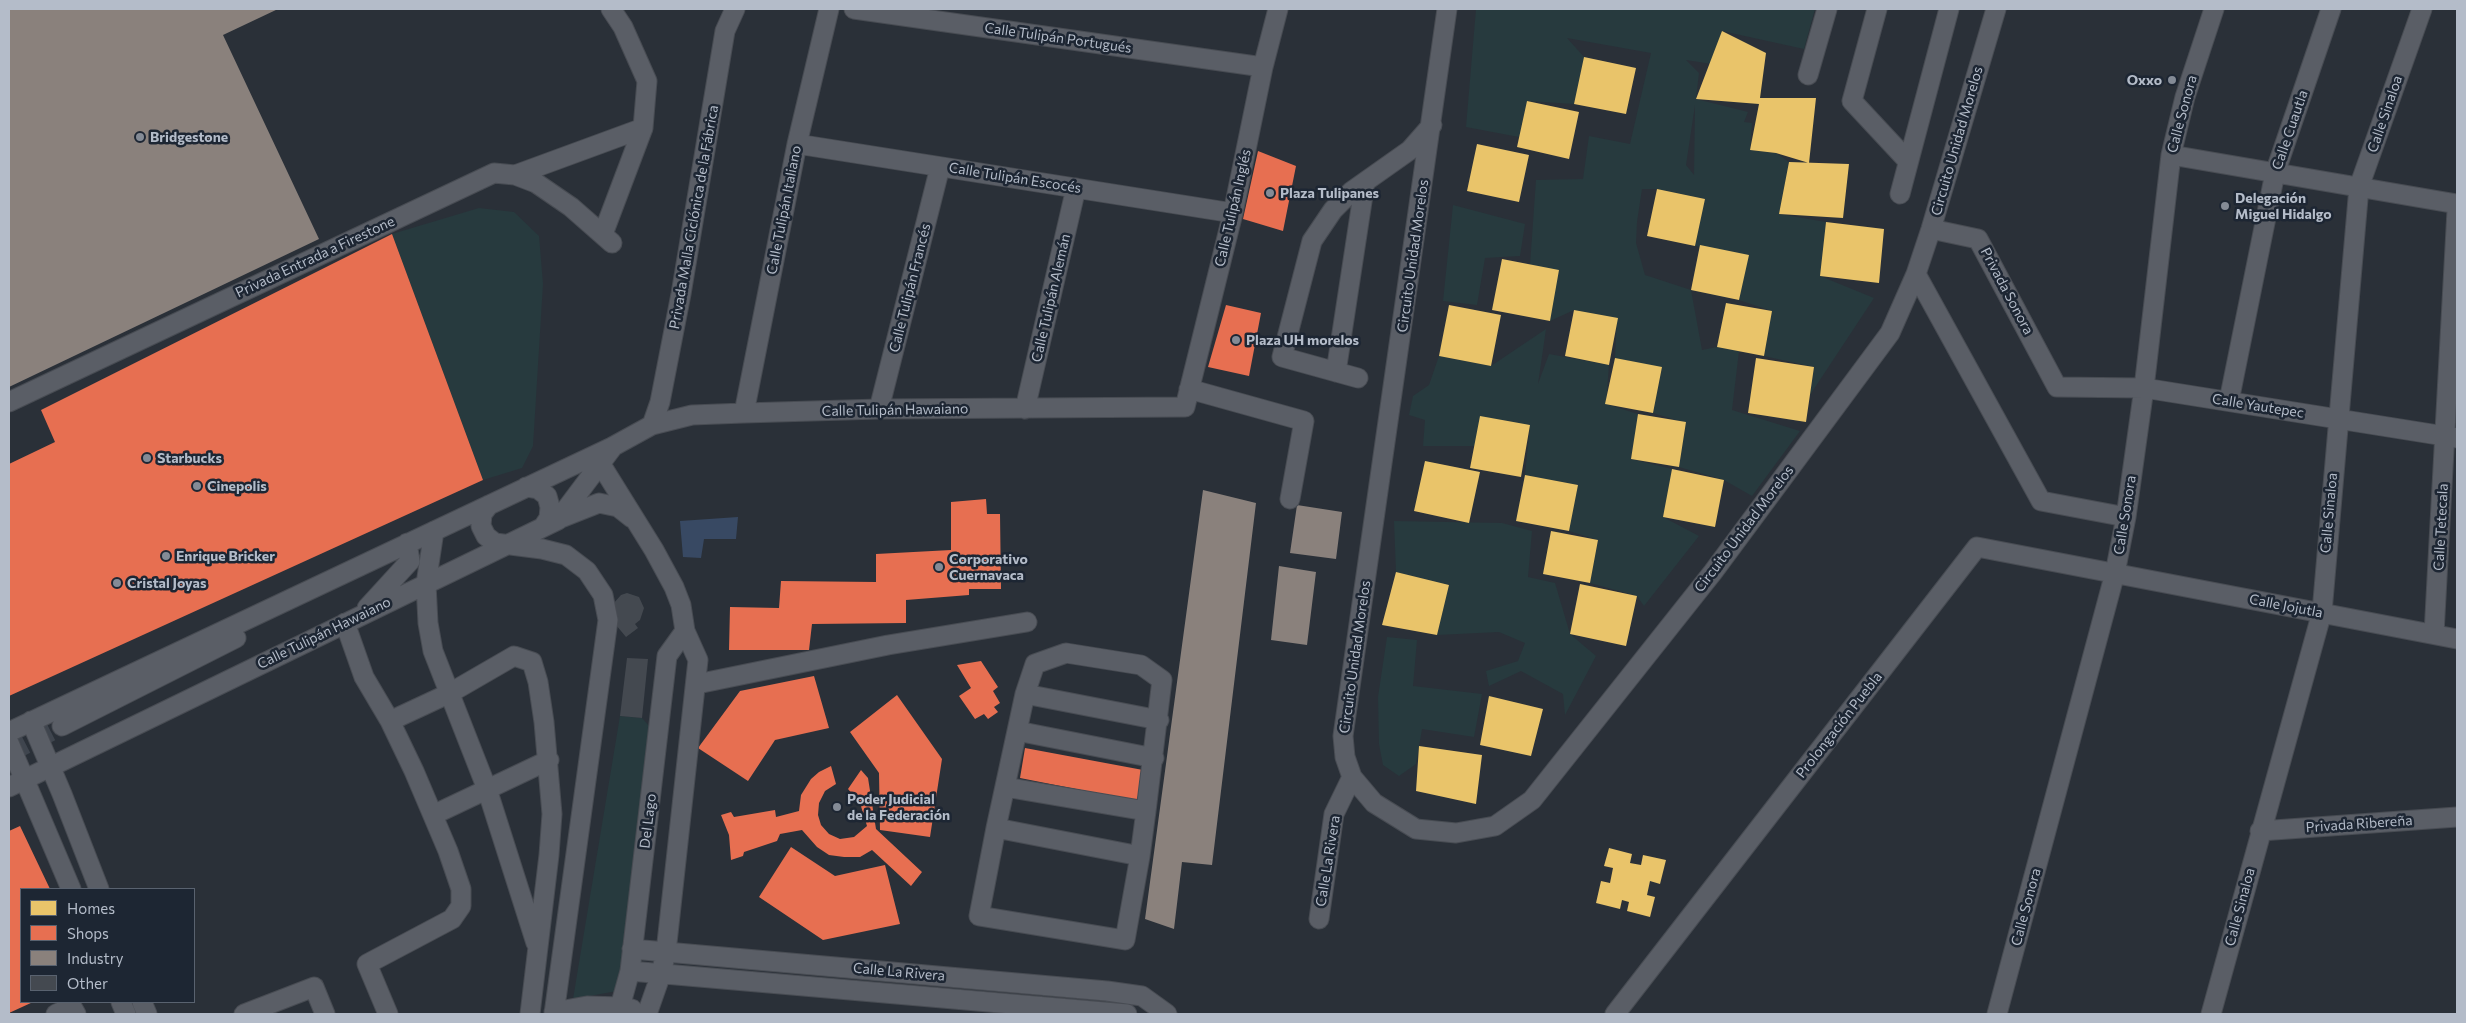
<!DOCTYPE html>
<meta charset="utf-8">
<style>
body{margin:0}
#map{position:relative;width:2466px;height:1023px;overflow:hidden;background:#2a3038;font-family:Commissioner,sans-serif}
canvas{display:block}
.frame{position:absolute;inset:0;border:10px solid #b4bcc9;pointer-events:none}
.legend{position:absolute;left:20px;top:888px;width:175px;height:115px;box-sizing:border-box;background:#1d2633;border:1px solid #59626f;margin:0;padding:6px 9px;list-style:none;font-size:15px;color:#b4bcc9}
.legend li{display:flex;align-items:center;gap:10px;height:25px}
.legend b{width:25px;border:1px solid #59626f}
</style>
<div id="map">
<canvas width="2466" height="1023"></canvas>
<div class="frame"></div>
<ul class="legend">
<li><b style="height:14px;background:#e9c46a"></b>Homes</li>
<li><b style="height:14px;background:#e76f51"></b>Shops</li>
<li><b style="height:14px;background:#8a817c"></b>Industry</li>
<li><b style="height:14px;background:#444950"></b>Other</li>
</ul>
</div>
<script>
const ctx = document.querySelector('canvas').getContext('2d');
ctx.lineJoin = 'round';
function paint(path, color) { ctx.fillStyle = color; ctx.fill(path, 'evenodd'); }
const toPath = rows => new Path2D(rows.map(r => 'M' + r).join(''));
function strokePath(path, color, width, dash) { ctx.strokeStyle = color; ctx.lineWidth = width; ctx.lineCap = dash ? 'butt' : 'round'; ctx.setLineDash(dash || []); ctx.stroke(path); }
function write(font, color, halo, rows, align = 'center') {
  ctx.font = font + ' Commissioner,sans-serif'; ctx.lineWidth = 5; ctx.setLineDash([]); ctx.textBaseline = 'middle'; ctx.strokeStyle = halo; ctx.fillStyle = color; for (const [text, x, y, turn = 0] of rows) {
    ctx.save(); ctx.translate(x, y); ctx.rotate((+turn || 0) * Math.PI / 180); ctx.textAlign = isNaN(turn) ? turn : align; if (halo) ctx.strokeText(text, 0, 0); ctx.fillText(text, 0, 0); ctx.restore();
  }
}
paint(toPath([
 [1476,9,1815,9,1804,49,1722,31,1712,64,1686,60,1699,73,1696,99,1748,112,1744,122,1752,123,1750,150,1776,153,1789,162,1779,214,1826,222,1820,276,1874,298,1810,395,1814,367,1764,356,1772,311,1739,300,1748,255,1695,246,1705,199,1657,189,1642,189,1637,222,1636,243,1645,275,1691,290,1702,350,1717,347,1739,351,1732,410,1800,431,1752,496,1724,480,1679,467,1686,423,1653,413,1662,368,1615,358,1617,318,1574,310,1550,321,1530,265,1536,180,1583,179,1589,136,1630,144,1651,53,1567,38,1584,57,1574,104,1527,101,1519,137,1466,127],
 [1695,105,1694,175,1686,165],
 [1453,205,1525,224,1520,256,1485,258,1477,305,1443,301],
 [479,208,514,212,539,236,543,284,533,446,522,468,483,480,392,234],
 [1546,329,1538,384,1549,354,1609,365,1606,404,1638,414,1631,459,1672,469,1663,517,1699,536,1644,606,1637,596,1590,583,1598,540,1569,531,1578,485,1525,475,1530,425,1490,418,1474,446,1423,446,1425,420,1409,415,1413,396,1429,385,1439,356,1491,366],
 [1394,521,1502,523,1532,531,1528,577,1555,583,1570,634,1596,656,1565,715,1563,694,1521,671,1489,686,1486,671,1518,661,1525,643,1499,632,1437,635,1449,585,1396,572],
 [1387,637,1417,640,1413,686,1482,694,1474,737,1422,729,1416,764,1399,776,1383,765,1379,744,1378,697],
 [620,716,642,718,658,736,617,991,573,999]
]), '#273a3e');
paint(toPath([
 [738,517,736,539,704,539,701,558,683,557,680,521]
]), '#384963');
paint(toPath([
 [1722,31,1766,53,1760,98,1816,98,1809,163,1776,153,1750,150,1759,104,1696,99],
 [1584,57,1636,68,1626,114,1574,104],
 [1527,101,1579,112,1569,159,1517,147],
 [1477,144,1529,155,1519,202,1467,191],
 [1789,162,1849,164,1843,218,1779,214],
 [1657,189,1705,199,1695,246,1647,236],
 [1826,222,1884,229,1879,283,1820,276],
 [1700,245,1749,255,1739,300,1691,290],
 [1502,259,1559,270,1550,321,1492,310],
 [1726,303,1772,311,1764,356,1717,347],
 [1449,305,1501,315,1491,366,1439,356],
 [1574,310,1618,318,1609,365,1565,356],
 [1615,358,1662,367,1653,413,1605,404],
 [1756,358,1814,367,1806,422,1748,413],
 [1638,414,1686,422,1679,467,1631,459],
 [1480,416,1530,425,1521,477,1470,468],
 [1425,461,1480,472,1469,523,1414,511],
 [1672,469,1724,480,1715,527,1663,517],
 [1525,475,1578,485,1569,531,1516,521],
 [1551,531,1598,540,1590,583,1543,574],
 [1396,572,1449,585,1437,635,1382,625],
 [1580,584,1637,596,1626,646,1570,634],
 [1489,696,1543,709,1531,756,1480,745],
 [1419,746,1482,755,1476,804,1416,791],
 [1609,848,1632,854,1630,863,1641,865,1643,855,1666,860,1660,884,1650,881,1647,895,1655,897,1650,917,1627,911,1629,902,1622,900,1620,909,1596,903,1601,881,1610,883,1613,868,1604,866]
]), '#e9c46a');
paint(toPath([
 [1258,151,1296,166,1283,231,1243,219],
 [392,234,483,480,9,696,9,464,55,442,41,410],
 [1226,305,1261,313,1249,376,1208,367],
 [986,499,987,514,1000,514,1001,589,969,589,969,595,906,600,906,623,812,624,809,650,729,650,730,607,779,608,781,581,876,582,876,554,951,550,951,502],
 [981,661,998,687,993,691,1000,703,994,707,998,712,988,719,984,714,975,719,959,696,971,688,957,665],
 [814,676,829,728,775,740,748,781,698,748,740,691],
 [897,695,942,759,930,837,880,830,879,773,850,732],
 [1025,748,1143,770,1137,801,1020,778],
 [831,766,836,784,825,791,819,803,818,815,821,825,829,834,840,839,854,837,867,826,860,803,848,789,861,770,868,778,876,829,922,872,911,886,872,850,860,857,844,857,829,855,817,847,802,830,780,834,777,841,744,852,743,856,731,860,729,835,721,815,731,812,734,817,775,810,776,817,799,811,801,795,811,779,819,772],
 [20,826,50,889,21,889,21,1002,33,1002,9,1013,9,831],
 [791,847,835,876,885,865,900,924,823,940,759,897]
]), '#e76f51');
paint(toPath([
 [9,9,278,9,223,35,319,239,9,387],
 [1203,490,1256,503,1212,865,1182,862,1174,929,1145,919],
 [1297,505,1342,512,1336,559,1290,553],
 [1279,566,1316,572,1307,645,1271,640]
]), '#8a817c');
paint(toPath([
 [627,593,639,597,644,608,640,620,635,624,638,628,626,637,616,625,617,621,614,616,613,604,621,595],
 [627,658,648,659,642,718,620,716]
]), '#444950');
strokePath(toPath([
 [9,753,62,726]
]), '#3f454e', 19, [19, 9]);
const minor = toPath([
 [854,9,1263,67],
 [1447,9,1343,736,1345,757,1352,777,1374,803,1416,829,1456,833,1495,826,1532,800,1713,572,1890,333,1916,274,1931,229,1996,9],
 [1877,9,1852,101,1907,160],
 [1808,75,1827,9],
 [797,144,1233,213],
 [2171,155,2457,204],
 [515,175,643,128,647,81,623,27,611,9],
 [1900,194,1949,9],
 [1931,229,1978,239,2057,387,2144,388,2457,438],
 [603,234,643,128],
 [1916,274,2041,501,2126,517],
 [1336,372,1365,182],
 [1358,378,1282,357,1312,241,1333,210,1352,191,1410,150,1432,125],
 [1189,389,1304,421,1290,499],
 [2229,401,2275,173,2331,9],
 [9,402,494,173,515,175,536,183,571,207,612,243],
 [879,409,940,167],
 [1025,409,1076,188],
 [744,413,797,144,829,9],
 [652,425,660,402,681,294,725,31,735,9],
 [595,455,654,550,674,587,681,605,685,631,698,660,666,952,661,974,647,1014],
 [526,487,538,489,547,496,550,507,549,518,543,527],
 [489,505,482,514,481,526,486,536,495,543,542,549,566,555,587,571,603,595,608,620,554,1014],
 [561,518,599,503,618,507,632,518],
 [434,531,426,584,428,623,433,651,487,789,536,943],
 [367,608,410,561,407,543],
 [345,623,364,677,390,721,414,771,448,851,461,889,461,906,452,919,367,964,388,1014],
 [2434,634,2457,210],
 [697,684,888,645,1027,622],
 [1025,694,1159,720],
 [31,721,62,794,99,889],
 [390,721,450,693,514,656,532,662,538,682,544,722,552,814,549,855,530,1014],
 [62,726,236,638],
 [1017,731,1154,758],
 [9,732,612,447,652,425,692,415,744,413,879,409,1185,407,1233,213,1263,67,1278,9],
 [9,743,71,889],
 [9,787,558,520,612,448],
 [1005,787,1146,811],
 [433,815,549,760],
 [996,828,1025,694,1035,664,1066,653,1141,665,1162,680,1146,811,1140,856,1125,940,979,916,996,828,1140,856],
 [2260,831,2457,817],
 [1319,919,1334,814,1352,777],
 [632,949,1107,991,1142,996,1167,1014],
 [630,971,1127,1014],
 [121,1002,126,1014],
 [142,1002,147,1014],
 [554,1012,587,1006,621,1007,632,1009],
 [56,1014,72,1007,76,1014],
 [244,1014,314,987,325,1014],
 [618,1014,630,971,667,656,685,631],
 [1615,1014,1977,547,2457,639],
 [1997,1014,2115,573,2126,517,2144,388,2171,155,2185,97,2214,9],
 [2211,1014,2322,612,2359,187,2422,9]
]);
strokePath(minor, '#484c53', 21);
strokePath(minor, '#5a5e66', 19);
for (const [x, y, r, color] of [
 [2172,80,5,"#848b96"],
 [140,137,5,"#848b96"],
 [1270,193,5,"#848b96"],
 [2225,206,5,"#848b96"],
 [1236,340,5,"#848b96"],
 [147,458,5,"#848b96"],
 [197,486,5,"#848b96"],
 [166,556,5,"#848b96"],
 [939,567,5,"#848b96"],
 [117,583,5,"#848b96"],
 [837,807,5,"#848b96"]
]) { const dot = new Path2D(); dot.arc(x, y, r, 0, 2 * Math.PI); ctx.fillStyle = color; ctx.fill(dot); strokePath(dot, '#1d2633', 2); }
write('14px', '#b4bcc9', '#1d2633', [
 ["Calle Tulipán Portugués",1058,38,8],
 ["Calle Sonora",2182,114,-75],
 ["Calle Sinaloa",2385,114,-71],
 ["Calle Cuautla",2290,130,-71],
 ["Circuito Unidad Morelos",1957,141,-74],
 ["Calle Tulipán Escocés",1015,178,9],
 ["Calle Tulipán Inglés",1233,208,-77],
 ["Calle Tulipán Italiano",784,210,-79],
 ["Privada Malla Ciclónica de la Fábrica",694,217,-80],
 ["Circuito Unidad Morelos",1413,256,-82],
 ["Privada Entrada a Firestone",315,257,-25],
 ["Calle Tulipán Francés",910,288,-76],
 ["Privada Sonora",2007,291,62],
 ["Calle Tulipán Alemán",1051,298,-77],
 ["Calle Yautepec",2258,406,9],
 ["Calle Tulipán Hawaiano",895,410,-1],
 ["Calle Sinaloa",2329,513,-85],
 ["Calle Sonora",2125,515,-81],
 ["Calle Tetecala",2441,527,-87],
 ["Circuito Unidad Morelos",1744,529,-53],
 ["Calle Jojutla",2286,606,11],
 ["Calle Tulipán Hawaiano",324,633,-26],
 ["Circuito Unidad Morelos",1355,657,-82],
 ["Prolongación Puebla",1839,725,-52],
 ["Del Lago",648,821,-83],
 ["Privada Ribereña",2359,824,-4],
 ["Calle La Rivera",1328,861,-81],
 ["Calle Sonora",2026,907,-75],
 ["Calle Sinaloa",2240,907,-75],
 ["Calle La Rivera",899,972,5]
]);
write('bold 14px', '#b4bcc9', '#1d2633', [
 ["Oxxo",2162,80,"right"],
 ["Bridgestone",150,137],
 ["Plaza Tulipanes",1280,193],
 ["Delegación",2235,198],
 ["Miguel Hidalgo",2235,214],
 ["Plaza UH morelos",1246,340],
 ["Starbucks",157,458],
 ["Cinepolis",207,486],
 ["Enrique Bricker",176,556],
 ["Corporativo",949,559],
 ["Cuernavaca",949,575],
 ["Cristal Joyas",127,583],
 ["Poder Judicial",847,799],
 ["de la Federación",847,815]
], 'left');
</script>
